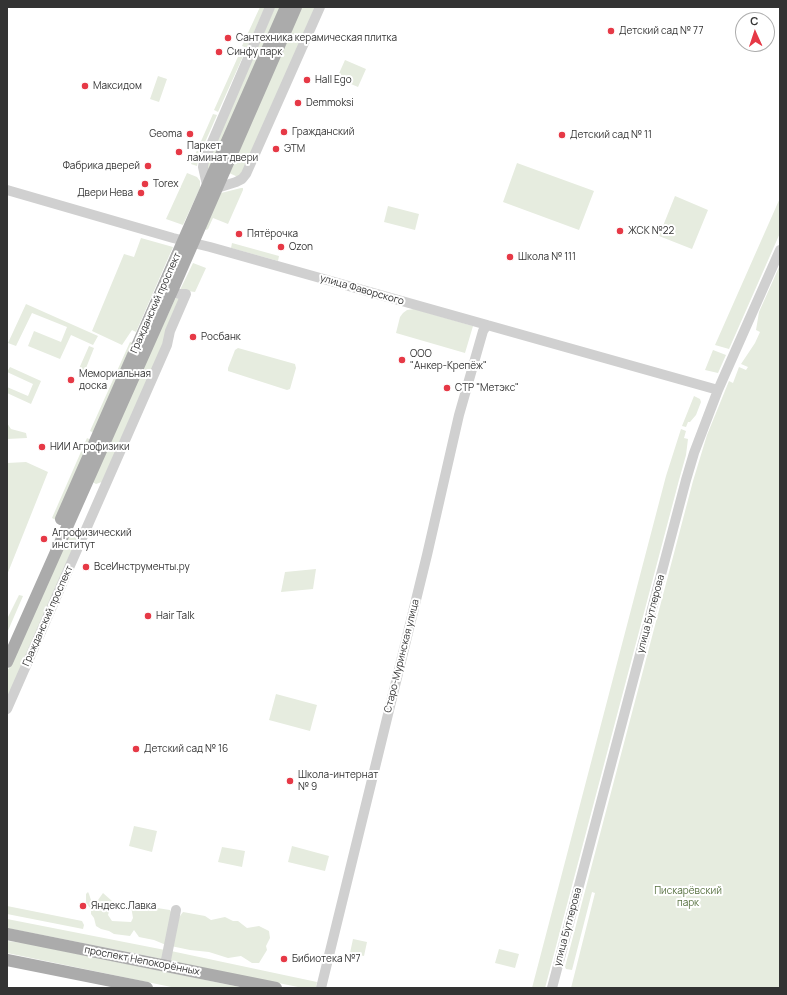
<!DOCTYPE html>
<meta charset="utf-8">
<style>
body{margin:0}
#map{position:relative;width:787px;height:995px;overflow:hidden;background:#fff;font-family:Manrope,sans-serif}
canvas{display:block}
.frame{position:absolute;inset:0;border:8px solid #333;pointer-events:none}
.north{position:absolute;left:735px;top:12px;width:40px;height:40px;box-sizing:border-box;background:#fff;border:1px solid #adadad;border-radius:50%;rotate:357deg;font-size:11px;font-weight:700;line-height:16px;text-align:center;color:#333}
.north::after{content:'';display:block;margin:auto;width:14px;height:18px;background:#e63946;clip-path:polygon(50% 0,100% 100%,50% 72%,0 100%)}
</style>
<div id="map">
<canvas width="787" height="995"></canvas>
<div class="frame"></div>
<div class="north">С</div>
</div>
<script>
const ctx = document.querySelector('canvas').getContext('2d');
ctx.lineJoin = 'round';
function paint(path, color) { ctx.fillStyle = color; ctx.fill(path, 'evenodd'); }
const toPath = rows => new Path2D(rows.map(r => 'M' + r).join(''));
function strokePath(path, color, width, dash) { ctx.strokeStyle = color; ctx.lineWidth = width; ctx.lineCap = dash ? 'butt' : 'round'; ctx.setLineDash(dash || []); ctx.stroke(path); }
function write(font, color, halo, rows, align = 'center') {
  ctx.font = font + ' Manrope,sans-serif'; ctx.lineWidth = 4; ctx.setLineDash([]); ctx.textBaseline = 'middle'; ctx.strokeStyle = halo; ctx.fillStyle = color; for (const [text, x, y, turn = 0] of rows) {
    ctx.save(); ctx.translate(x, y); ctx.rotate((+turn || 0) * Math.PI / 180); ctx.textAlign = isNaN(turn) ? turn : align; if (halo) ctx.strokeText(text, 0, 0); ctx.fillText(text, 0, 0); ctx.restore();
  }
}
paint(toPath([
 [260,7,265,7,247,48,242,46],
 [275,7,283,7,208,171,207,162],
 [301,7,316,7,244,170,238,177,229,173],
 [241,50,245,52,218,112,214,110],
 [345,60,366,69,358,87,337,78],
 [158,76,167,79,159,102,150,99],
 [213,114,217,115,199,156,197,166,191,164],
 [517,163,594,191,579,230,503,202],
 [187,173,197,177,200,181,200,188,183,225,166,219],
 [241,188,243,188,243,190,228,224,213,218,208,229,206,230,205,229,221,193],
 [675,196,708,210,692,249,659,236],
 [780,198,780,233,729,349,715,345],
 [388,206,419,214,415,230,384,222],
 [141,238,173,247,136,332,132,330,122,345,92,331,124,254,134,257],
 [232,243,279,256,278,261,231,248],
 [193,263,206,268,195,292,180,290],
 [780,265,780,988,571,988,595,893,592,892,572,970,566,969,565,967,693,481,707,435,729,381,733,383,739,367,746,370,748,367,741,364,755,343,760,332,756,330,759,312],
 [176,298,180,299,163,344,102,482,96,484,91,481,175,299],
 [26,304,98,336,93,345,71,335,60,359,28,346,34,331,61,342,67,327,32,313,16,346,8,343],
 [414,309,473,326,465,353,396,333,400,317,403,313,407,310],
 [130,342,133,343,94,433,90,431],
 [89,346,94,348,84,373,81,373,78,371],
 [238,348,295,364,296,368,290,389,287,390,228,371,228,368,235,350],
 [713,350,726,355,718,373,705,370],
 [10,367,41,381,31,404,7,393,7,387,28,396,33,384,7,372],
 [694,396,700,399,701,402,696,415,690,422,688,422,686,427,682,426],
 [7,423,11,429,26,433,27,438,7,439],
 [681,429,686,431,684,438,688,439,686,455,679,480,545,988,532,988,666,476],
 [87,438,91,440,56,520,52,518],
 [26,462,48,472,7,575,7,463],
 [68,532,79,536,7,700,7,672],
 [316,569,313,589,281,592,285,572],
 [19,595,23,596,7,633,7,617,8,617],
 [276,694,317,705,310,731,269,720],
 [134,826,157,831,152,852,129,846],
 [292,846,329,856,325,871,288,862],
 [222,847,245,851,242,867,218,862],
 [88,892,89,894,91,900,98,900,103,893,112,901,108,915,112,921,131,922,133,918,131,906,143,901,157,908,170,910,172,914,177,920,183,912,205,916,211,920,225,917,233,921,238,921,247,928,259,926,269,931,270,938,266,946,267,950,259,963,252,963,241,956,228,958,209,952,190,950,166,945,154,940,139,937,134,930,130,936,114,934,109,931,101,929,96,926,94,918,91,914,91,909,86,903,86,894],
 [7,906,82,921,84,925,83,929,7,914],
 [7,919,165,950,163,959,7,928],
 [353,939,367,942,364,956,350,953],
 [7,941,24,943,245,988,176,988,7,953],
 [499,949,519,954,515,968,495,963],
 [171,951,317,982,316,988,303,988,169,961]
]), '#e6ecdf');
strokePath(toPath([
 [207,185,203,167,204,161,270,7],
 [217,188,236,182,242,179,246,174,320,7],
 [7,190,173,238,210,247,718,390],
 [7,709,167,345,170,331,186,294,179,294,172,291],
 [165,965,176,910],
 [321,988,427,555,459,415,483,331,487,325],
 [552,988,686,480,694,453,718,390,780,250]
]), '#d0d0d0', 10);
strokePath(toPath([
 [61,519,286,7],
 [7,662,172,291,296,7],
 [7,934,276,988],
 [7,960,147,988]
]), '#ababab', 12);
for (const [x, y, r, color] of [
 [611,31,4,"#e63946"],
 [228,38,4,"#e63946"],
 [219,52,4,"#e63946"],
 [307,80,4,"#e63946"],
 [85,86,4,"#e63946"],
 [298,103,4,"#e63946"],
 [284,132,4,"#e63946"],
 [190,134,4,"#e63946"],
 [562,135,4,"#e63946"],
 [276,149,4,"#e63946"],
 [179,152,4,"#e63946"],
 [148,166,4,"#e63946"],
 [145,184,4,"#e63946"],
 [141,193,4,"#e63946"],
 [620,231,4,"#e63946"],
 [239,234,4,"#e63946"],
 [281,247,4,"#e63946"],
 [510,257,4,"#e63946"],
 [193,337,4,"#e63946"],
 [402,360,4,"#e63946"],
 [71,380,4,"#e63946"],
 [447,388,4,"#e63946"],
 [42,447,4,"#e63946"],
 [44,539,4,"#e63946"],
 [86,567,4,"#e63946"],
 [148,616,4,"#e63946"],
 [136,749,4,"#e63946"],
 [290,781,4,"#e63946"],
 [83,906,4,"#e63946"],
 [284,959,4,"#e63946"]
]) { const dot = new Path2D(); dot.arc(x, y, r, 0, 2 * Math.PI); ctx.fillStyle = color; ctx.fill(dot); strokePath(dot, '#fff', 1.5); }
write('10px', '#333', '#fff', [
 ["Детский сад № 77",619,31],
 ["Сантехника керамическая плитка",236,38],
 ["Синфу парк",227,52],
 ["Hall Ego",315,80],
 ["Максидом",93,86],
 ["Demmoksi",306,103],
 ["Гражданский",292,132],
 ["Geoma",182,134,"right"],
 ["Детский сад № 11",570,135],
 ["Паркет",187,146],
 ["ламинат двери",187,158],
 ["ЭТМ",284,149],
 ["Фабрика дверей",140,166,"right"],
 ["Torex",153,184],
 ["Двери Нева",133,193,"right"],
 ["ЖСК №22",628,231],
 ["Пятёрочка",247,234],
 ["Ozon",289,247],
 ["Школа № 111",518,257],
 ["Росбанк",201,337],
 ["ООО",410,354],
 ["\"Анкер-Крепёж\"",410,366],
 ["Мемориальная",79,374],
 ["доска",79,386],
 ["СТР \"Метэкс\"",455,388],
 ["НИИ Агрофизики",50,447],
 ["Агрофизический",52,533],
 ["институт",52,545],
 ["ВсеИнструменты.ру",94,567],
 ["Hair Talk",156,616],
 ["Детский сад № 16",144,749],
 ["Школа-интернат",298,775],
 ["№ 9",298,787],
 ["Яндекс.Лавка",91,906],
 ["Бибиотека №7",292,959]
], 'left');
write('10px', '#333', '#fff', [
 ["улица Фаворского",362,290,16],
 ["Гражданский проспект",156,303,-66],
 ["улица Бутлерова",651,614,-75],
 ["Гражданский проспект",48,616,-66],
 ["Старо-Муринская улица",402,656,-76],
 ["улица Бутлерова",568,927,-75],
 ["проспект Непокорённых",142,961,11]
]);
write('10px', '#56703f', '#fff', [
 ["Пискарёвский",688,891],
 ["парк",688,903]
]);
</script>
